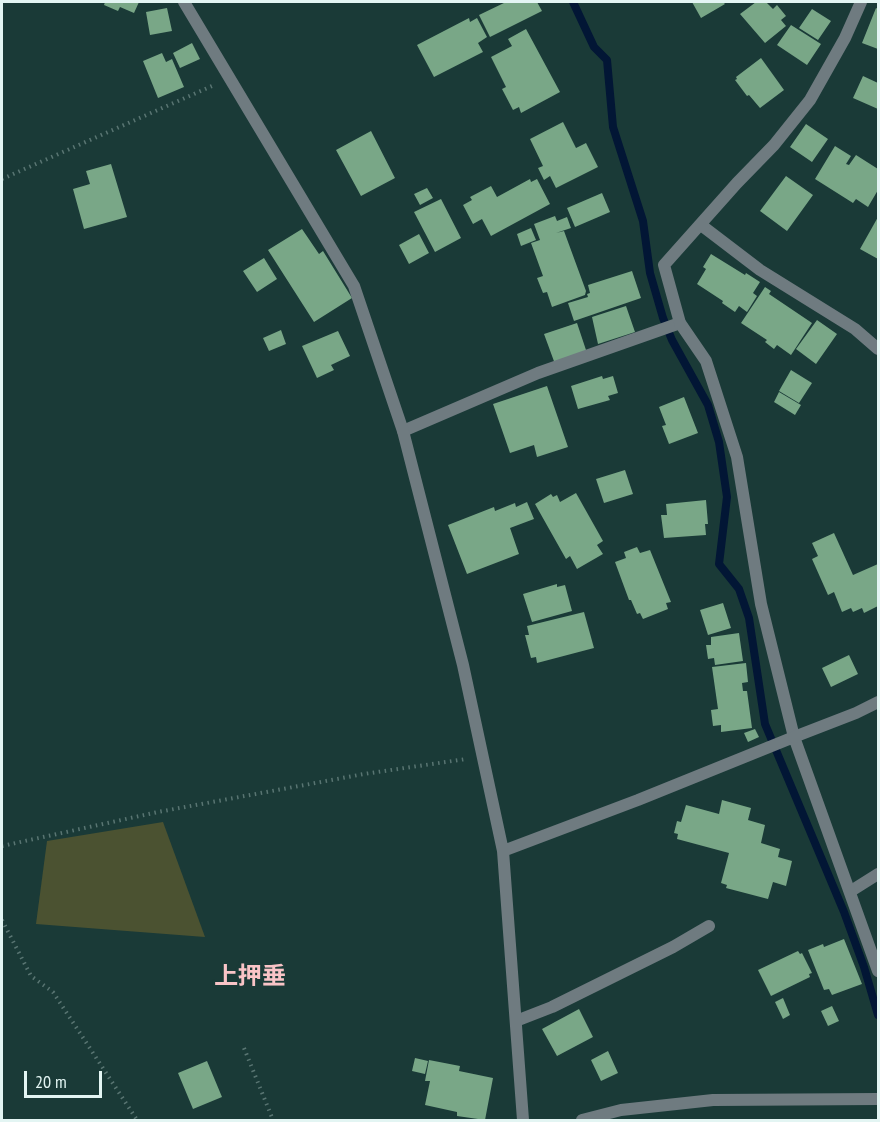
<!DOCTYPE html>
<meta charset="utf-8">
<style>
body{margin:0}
#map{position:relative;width:880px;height:1122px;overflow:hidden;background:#1a3a37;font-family:"PT Sans Narrow",sans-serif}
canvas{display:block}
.frame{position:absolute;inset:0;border:3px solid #e3f5f3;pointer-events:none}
.scale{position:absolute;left:24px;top:1071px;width:78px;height:27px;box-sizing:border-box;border:3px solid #e3f5f3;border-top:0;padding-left:8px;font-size:18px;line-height:21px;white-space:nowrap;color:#e3f5f3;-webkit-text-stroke:4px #1a3a37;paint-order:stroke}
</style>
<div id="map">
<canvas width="880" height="1122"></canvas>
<div class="frame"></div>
<div class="scale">20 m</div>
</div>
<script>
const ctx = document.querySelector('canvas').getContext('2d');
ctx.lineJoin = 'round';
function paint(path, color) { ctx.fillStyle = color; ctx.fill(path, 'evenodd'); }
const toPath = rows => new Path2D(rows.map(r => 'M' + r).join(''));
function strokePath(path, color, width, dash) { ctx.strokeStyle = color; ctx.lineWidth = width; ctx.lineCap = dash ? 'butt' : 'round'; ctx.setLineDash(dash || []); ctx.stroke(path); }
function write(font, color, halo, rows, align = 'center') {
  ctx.font = font + ' "PT Sans Narrow","Noto Sans JP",sans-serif'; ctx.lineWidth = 6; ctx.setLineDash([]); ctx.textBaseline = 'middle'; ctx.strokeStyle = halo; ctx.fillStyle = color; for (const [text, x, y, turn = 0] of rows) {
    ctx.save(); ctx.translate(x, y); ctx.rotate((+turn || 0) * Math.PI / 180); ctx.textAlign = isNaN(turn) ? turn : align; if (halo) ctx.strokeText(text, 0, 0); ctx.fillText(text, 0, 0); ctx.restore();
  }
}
paint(toPath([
 [163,822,205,937,36,924,47,841]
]), '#4b5231');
strokePath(toPath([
 [573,2,594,47,607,60,613,127,643,221,650,273,663,318,672,340,708,405,719,442,727,497,719,564,739,589,749,618,765,724,844,912,864,967,878,1015]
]), '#021635', 8);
paint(toPath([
 [105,2,139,2,134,13,120,7,118,11,104,5],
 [506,2,537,2,542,11,490,37,479,15],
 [692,2,723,2,725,4,701,18],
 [756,2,766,2,773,9,777,5,786,16,781,20,786,26,765,43,740,14],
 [167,8,172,31,150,35,146,12],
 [876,8,878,9,878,49,862,43],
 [812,9,831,21,818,40,799,28],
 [469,18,470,22,477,18,487,37,478,43,483,52,434,77,417,45],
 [791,25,821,44,807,65,777,45],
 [526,29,560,92,521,113,519,107,513,110,502,89,506,87,491,57,512,46,508,39],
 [192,43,200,59,180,68,173,53],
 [162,53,166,62,172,59,184,87,158,98,143,61],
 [761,58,784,90,760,108,749,95,747,96,735,80,737,79,736,77],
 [863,76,878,83,878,109,853,98],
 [563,122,576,148,586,143,598,167,556,188,550,176,544,180,538,168,543,166,530,139],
 [806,124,828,139,812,162,790,147],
 [371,131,395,178,361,196,336,150],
 [835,146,851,156,846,164,849,165,856,155,878,169,878,190,868,207,856,199,853,203,815,179],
 [111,164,127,217,84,229,73,189,90,184,86,171],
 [786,176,813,195,787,231,760,211],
 [530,179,531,182,537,179,550,204,491,236,482,219,473,224,463,205,472,200,470,197,491,186,497,197],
 [427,188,433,198,420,205,414,194],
 [602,193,610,212,575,227,567,208],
 [441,199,461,238,435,252,414,212],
 [555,216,557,221,567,217,571,228,556,233,564,231,586,291,585,295,552,307,547,292,543,293,537,278,543,276,531,243,540,240,534,224],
 [878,217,878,259,860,249],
 [531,228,536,240,521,246,517,234],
 [302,229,319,254,323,251,352,298,314,322,268,250],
 [419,234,429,253,409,264,399,245],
 [711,254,745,275,746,273,760,282,753,293,757,296,747,312,739,306,735,312,722,303,723,301,697,284,706,269,703,267],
 [264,258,277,279,257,292,243,271],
 [632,271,641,298,574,321,568,303,588,297,587,294,590,293,588,285],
 [765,287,771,291,769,294,812,323,791,355,777,345,774,349,765,342,767,340,741,323],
 [626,306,635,332,598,344,592,317],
 [817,320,837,334,816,364,796,349],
 [577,323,587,353,555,364,544,334],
 [281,330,286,344,269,351,263,338],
 [338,331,350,356,331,365,334,370,317,378,302,346],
 [791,370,812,383,799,403,779,391],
 [602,376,603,379,613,376,618,393,608,396,610,400,578,409,571,386],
 [547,386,568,447,537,457,534,445,510,453,493,404],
 [779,392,801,405,795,415,774,402],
 [684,397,698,433,669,444,662,426,666,425,659,407],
 [625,470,633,494,604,503,596,479],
 [576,493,603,541,597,545,603,554,577,569,570,556,566,559,535,504,551,494,553,497,557,495,560,502],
 [706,500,708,524,705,524,706,535,664,538,661,515,667,515,666,504],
 [527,502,534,519,510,528,519,554,467,574,448,525,494,507,495,511,515,503,516,507],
 [834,533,853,575,878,564,878,606,864,613,862,608,853,612,851,608,842,612,834,592,828,595,812,559,818,556,812,543],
 [637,547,640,553,650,550,671,602,666,603,668,609,643,619,640,613,637,614,631,600,629,600,615,562,626,558,624,552],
 [557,584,557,587,565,585,572,611,532,622,523,594],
 [723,603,731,628,708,635,700,610],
 [584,612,594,648,537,663,536,657,531,658,525,635,529,635,527,626],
 [739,633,743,661,715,665,714,658,708,659,706,645,711,645,711,637],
 [849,655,858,674,831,687,822,668],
 [746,663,748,682,742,683,743,691,747,691,752,728,721,732,721,725,713,726,711,710,718,709,712,667],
 [755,729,759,737,748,742,744,733],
 [722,800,751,808,748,820,765,825,761,843,780,849,778,857,792,861,786,886,773,882,768,899,726,888,727,885,721,883,729,853,677,839,678,834,674,833,677,821,681,822,686,805,719,814],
 [844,939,862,984,832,995,829,989,824,990,808,950,823,944,824,947],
 [798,951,800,954,802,953,812,973,809,974,810,977,771,996,758,970],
 [783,998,790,1015,783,1019,775,1002],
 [832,1006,839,1021,828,1026,821,1011],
 [579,1009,593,1037,557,1056,542,1029],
 [608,1051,618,1073,601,1081,591,1060],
 [415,1058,428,1061,425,1074,412,1071],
 [429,1060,460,1066,459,1071,493,1078,485,1120,457,1116,457,1112,425,1105,430,1081,425,1081],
 [207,1061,222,1097,193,1109,178,1073]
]), '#79a787');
strokePath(toPath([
 [2,179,212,86],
 [2,846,158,812,364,774,466,759],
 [2,920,31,976,53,992,137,1120],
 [244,1048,273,1120]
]), '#597572', 4, [1.5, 4.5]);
strokePath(toPath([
 [403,431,538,373,680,323],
 [851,891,878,874],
 [516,1021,552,1007,673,947,709,926]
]), '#6f7b80', 12);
strokePath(toPath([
 [184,2,354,286,403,431,463,665,503,851,523,1120],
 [861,2,845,38,810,100,774,145,737,183,664,265,680,323,706,361,737,457,761,604,794,737,878,971],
 [701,225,760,270,855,329,878,349],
 [503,851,638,800,794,737],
 [582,1120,621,1110,713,1100,878,1099]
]), '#6f7b80', 12);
strokePath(toPath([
 [794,737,856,713,878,702]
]), '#6f7b80', 12);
write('bold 24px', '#f9c4c7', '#1a3a37', [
 ["上押垂",250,977]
]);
</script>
